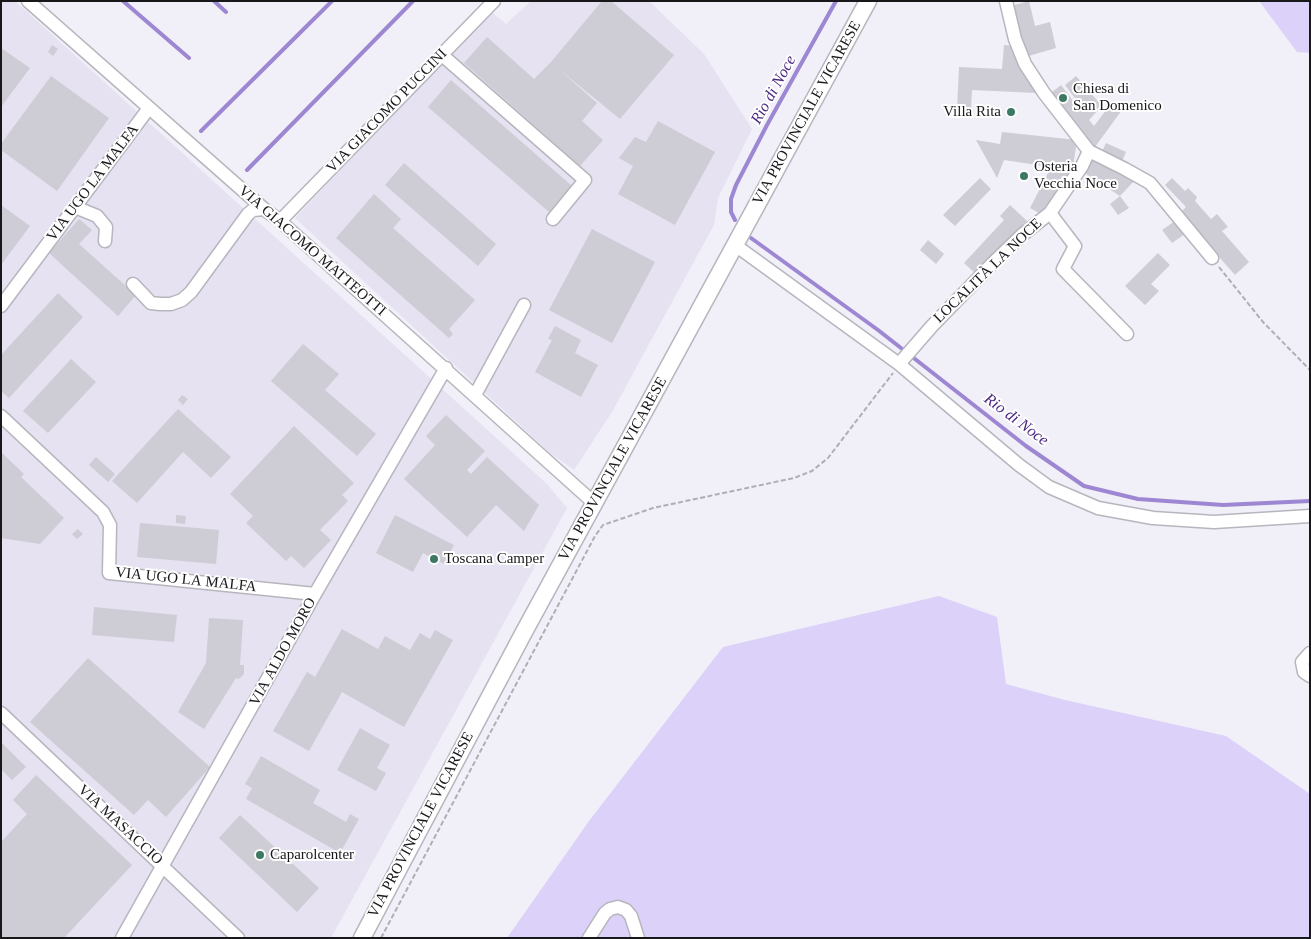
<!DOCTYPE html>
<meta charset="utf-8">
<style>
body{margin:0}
#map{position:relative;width:1311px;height:939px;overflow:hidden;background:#f1eff8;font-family:Georgia,serif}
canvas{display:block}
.frame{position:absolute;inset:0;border:2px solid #18171a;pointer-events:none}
</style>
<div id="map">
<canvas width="1311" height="939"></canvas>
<div class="frame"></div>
</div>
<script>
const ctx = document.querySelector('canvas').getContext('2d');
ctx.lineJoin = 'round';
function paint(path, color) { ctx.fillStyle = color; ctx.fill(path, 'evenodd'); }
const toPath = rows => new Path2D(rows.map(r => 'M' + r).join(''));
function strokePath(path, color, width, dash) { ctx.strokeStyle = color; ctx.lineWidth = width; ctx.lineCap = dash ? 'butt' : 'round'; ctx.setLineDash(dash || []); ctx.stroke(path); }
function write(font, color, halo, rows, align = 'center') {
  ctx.font = font + ' Georgia,serif'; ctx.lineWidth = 4; ctx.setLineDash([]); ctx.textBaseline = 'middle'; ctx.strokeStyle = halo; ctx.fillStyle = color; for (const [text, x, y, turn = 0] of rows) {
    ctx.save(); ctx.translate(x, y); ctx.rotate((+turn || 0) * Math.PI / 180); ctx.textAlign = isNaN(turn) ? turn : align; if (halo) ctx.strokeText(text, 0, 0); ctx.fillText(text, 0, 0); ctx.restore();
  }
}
paint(toPath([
 [1,1,15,1,547,484,567,508,331,938,1,938],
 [531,1,649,1,704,54,752,129,718,198,714,225,612,412,574,470,550,453,295,218,490,11,506,24]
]), '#e6e2f2');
paint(toPath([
 [1259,1,1310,1,1310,53,1297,52],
 [939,596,997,617,1006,684,1065,700,1226,736,1310,794,1310,938,507,938,589,821,723,647]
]), '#dcd2f9');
strokePath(toPath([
 [123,1,189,58],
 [214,1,226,12],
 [201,131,332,1],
 [247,170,413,1],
 [735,220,731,212,731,199,736,185,767,125,836,1],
 [751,238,878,330,1026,446,1084,486,1138,499,1223,505,1310,501]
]), '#9d87d2', 4);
paint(toPath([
 [602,1,611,1,674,55,620,119,560,70,597,103,582,121,603,140,580,166,464,63,487,37,534,79,551,62],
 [1029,1,1035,26,1050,22,1056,48,1025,57,1011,6],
 [52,45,58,49,53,56,48,52],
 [1004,45,1014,46,1036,93,972,90,971,110,957,110,959,67,1002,69],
 [1,48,30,68,1,107],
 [51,76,109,118,57,191,1,150,1,144],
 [1076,76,1102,106,1089,120,1094,126,1113,101,1122,110,1095,147,1079,134,1051,93,1061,85,1077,106,1080,105,1065,85],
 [451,80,572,186,549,212,428,107],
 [658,121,715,152,675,225,618,194,633,166,619,158,635,137,646,142],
 [1002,132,1077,140,1073,167,1044,216,1030,208,1051,167,1004,160,997,178,976,140,1000,144],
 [1106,143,1126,152,1121,164,1101,154],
 [1094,156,1136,179,1120,196,1083,172],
 [404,163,496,244,478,266,385,185],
 [980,178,991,189,955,226,943,215],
 [1172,178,1185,191,1188,188,1197,197,1195,201,1211,219,1217,214,1228,227,1222,231,1249,262,1235,275,1180,213,1186,207,1165,185],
 [374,194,401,219,393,228,475,300,449,329,453,334,449,338,336,238],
 [1120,196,1129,208,1118,215,1110,204],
 [1,205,30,226,1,265],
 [1010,205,1027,221,977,275,964,263,1004,220,1000,216],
 [79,219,92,230,79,244,136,295,118,316,49,253],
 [1175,221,1185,234,1172,243,1162,230],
 [592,229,655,262,612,343,549,310],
 [928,240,944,254,936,264,920,250],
 [1158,253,1170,265,1151,284,1159,291,1145,305,1125,286],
 [58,293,83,317,9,398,1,391,1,355],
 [555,326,581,340,575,353,598,365,581,397,535,372,552,340,548,339],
 [303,344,339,374,325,390,376,434,357,456,271,381],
 [71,359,96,382,48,433,23,411],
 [182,395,188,399,183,405,178,400],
 [178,409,231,457,211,478,183,452,137,503,112,481],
 [446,415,485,451,467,470,471,474,487,457,539,505,524,531,496,505,467,537,404,479,435,445,426,436],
 [294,426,354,483,342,495,348,501,320,530,331,540,304,568,291,556,286,561,246,523,253,516,230,494],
 [1,452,24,474,21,477,64,518,40,544,1,538],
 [96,457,115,474,108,482,89,465],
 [176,515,186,516,185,524,176,523],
 [395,515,454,545,444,564,423,553,413,572,376,553],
 [140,523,219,530,216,564,137,557],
 [78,529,83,534,77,539,72,534],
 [94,607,177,615,174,642,92,635],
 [209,618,243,620,240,665,244,665,244,674,239,679,236,678,204,729,178,712,206,663],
 [342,629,378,649,385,636,410,650,420,633,430,639,435,630,453,640,404,727,342,692,309,751,273,731,307,672,315,677],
 [88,658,210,767,166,817,148,800,134,815,30,722],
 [360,728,390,745,377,768,386,773,376,791,337,770],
 [1,742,26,767,12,780,1,769],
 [261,756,320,790,313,803,346,822,350,814,359,819,340,853,246,799,252,788,245,784],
 [36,775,132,865,64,938,1,938,1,842,27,814,13,800],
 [240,815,319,888,297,912,219,838]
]), '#ceccd4');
const minor = toPath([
 [28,1,264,209,280,221,594,503],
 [1006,1,1015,39,1025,64,1044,93,1089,151,1125,169,1150,183,1212,258],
 [442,55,585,180,553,219],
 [75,207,97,216,106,227,105,241],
 [1050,213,1075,246,1063,269,1127,334],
 [280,221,494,1],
 [735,245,899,364,1019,465,1049,487,1098,508,1153,518,1214,522,1310,516],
 [133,284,151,303,160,304,171,304,182,300,191,292,248,214,253,210,264,209],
 [1,306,149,108],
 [899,364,932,326,993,263,1022,235,1050,213,1082,166,1089,151],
 [475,395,524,305],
 [1,416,103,512,110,525,109,573,315,594],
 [1310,653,1302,662,1304,672,1310,676],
 [1,713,238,938],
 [122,938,315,594,446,368],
 [589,938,605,913,610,909,618,907,626,910,631,916,638,938]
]);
const major = toPath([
 [362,938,524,632,868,1]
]);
strokePath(minor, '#b7b5bd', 15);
strokePath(major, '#b7b5bd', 19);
strokePath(toPath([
 [1219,267,1263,322,1310,370],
 [381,938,595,536,603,525,653,508,794,478,812,471,828,458,893,373]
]), '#b0aeb5', 2, [5, 2.5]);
strokePath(minor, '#fff', 12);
strokePath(major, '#fff', 16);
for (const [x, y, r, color] of [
 [1063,98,5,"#3c7863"],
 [1011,112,5,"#3c7863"],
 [1024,176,5,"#3c7863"],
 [434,559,5,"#3c7863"],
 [260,855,5,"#3c7863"]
]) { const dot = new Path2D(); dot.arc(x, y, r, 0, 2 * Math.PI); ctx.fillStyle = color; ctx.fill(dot); strokePath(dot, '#fefefe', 2); }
write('15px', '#18171a', '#fefefe', [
 ["Chiesa di",1073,89],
 ["San Domenico",1073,106],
 ["Villa Rita",1001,112,"right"],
 ["Osteria",1034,167],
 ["Vecchia Noce",1034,184],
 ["Toscana Camper",444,559],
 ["Caparolcenter",270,855]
], 'left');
write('15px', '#18171a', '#fefefe', [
 ["VIA GIACOMO PUCCINI",387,111,-46],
 ["VIA PROVINCIALE VICARESE",807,113,-61],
 ["VIA UGO LA MALFA",93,183,-53],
 ["VIA GIACOMO MATTEOTTI",312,251,41],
 ["LOCALITÀ LA NOCE",988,271,-44],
 ["VIA PROVINCIALE VICARESE",613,469,-61],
 ["VIA UGO LA MALFA",186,580,6],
 ["VIA ALDO MORO",283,652,-61],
 ["VIA MASACCIO",120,825,43],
 ["VIA PROVINCIALE VICARESE",421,825,-62]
]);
write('italic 16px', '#4b2881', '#fefefe', [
 ["Rio di Noce",774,90,-61],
 ["Rio di Noce",1016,420,37]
]);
</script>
